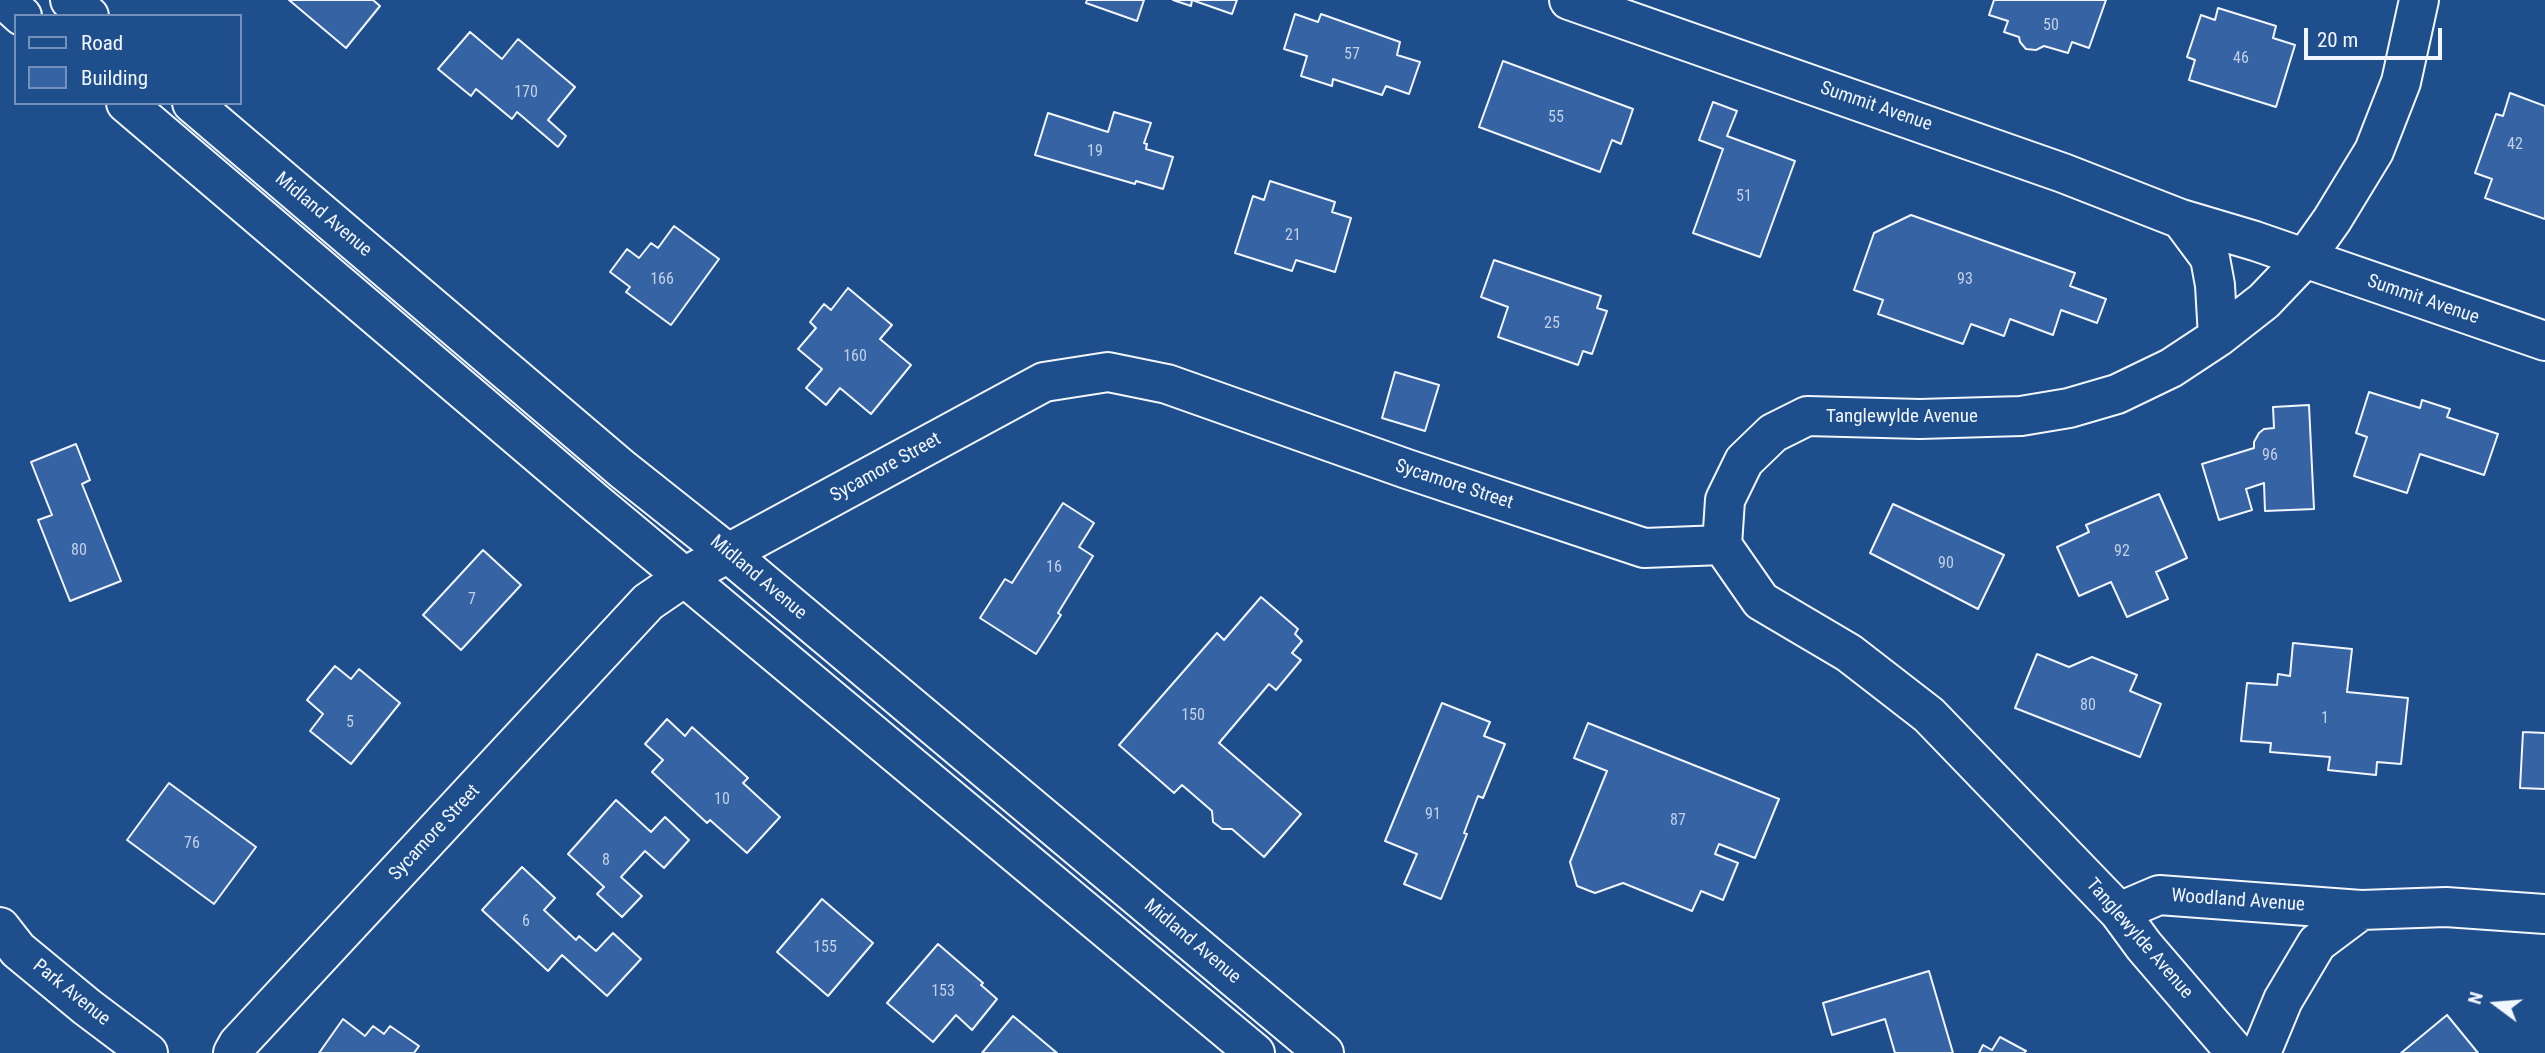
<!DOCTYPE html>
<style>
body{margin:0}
#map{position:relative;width:2545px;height:1053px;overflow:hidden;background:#1f4e8c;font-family:"Roboto Condensed",sans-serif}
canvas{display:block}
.legend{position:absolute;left:14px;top:14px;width:228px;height:91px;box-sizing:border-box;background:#1f4e8c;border:2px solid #7391ba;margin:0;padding:9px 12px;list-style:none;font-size:21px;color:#f2f6ff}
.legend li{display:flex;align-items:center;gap:14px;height:35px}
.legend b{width:35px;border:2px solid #7391ba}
.north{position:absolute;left:2461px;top:969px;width:70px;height:70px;-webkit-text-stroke:5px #1f4e8c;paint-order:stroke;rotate:286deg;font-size:19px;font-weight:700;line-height:28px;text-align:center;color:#f2f6ff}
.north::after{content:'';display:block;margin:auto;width:24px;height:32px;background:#f2f6ff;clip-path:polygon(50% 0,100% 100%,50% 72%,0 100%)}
.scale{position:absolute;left:2304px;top:28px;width:138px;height:32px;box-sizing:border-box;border:4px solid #f2f6ff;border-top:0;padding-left:9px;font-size:21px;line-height:24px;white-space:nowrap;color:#f2f6ff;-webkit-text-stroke:5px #1f4e8c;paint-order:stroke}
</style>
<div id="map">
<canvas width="2545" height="1053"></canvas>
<ul class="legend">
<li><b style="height:9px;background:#1f4e8c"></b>Road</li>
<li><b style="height:19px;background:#3563a3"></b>Building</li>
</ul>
<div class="north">N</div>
<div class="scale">20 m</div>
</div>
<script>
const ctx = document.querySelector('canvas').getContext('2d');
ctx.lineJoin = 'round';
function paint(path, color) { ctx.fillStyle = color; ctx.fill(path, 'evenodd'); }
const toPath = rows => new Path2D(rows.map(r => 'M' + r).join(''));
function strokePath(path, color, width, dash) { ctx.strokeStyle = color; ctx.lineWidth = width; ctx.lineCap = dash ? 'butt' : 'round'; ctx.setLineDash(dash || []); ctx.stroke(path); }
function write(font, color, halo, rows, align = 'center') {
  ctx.font = font + ' "Roboto Condensed",sans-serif'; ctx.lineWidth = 5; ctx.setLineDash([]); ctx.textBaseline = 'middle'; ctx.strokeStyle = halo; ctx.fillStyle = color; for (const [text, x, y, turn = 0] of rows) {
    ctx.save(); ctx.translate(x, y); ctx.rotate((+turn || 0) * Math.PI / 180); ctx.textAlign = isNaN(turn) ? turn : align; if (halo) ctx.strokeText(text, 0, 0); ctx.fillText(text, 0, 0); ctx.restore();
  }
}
const building = toPath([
 [289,0,373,0,380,6,346,48,289,0],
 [1087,0,1144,0,1137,21,1086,3,1087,0],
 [1173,0,1237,0,1232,14,1192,0,1191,6,1173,0],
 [1994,0,2106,0,2089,48,2072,42,2068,53,2044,46,2036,50,2026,49,2020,42,2019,37,2004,32,2008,21,1989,15,1994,0],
 [2218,8,2276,26,2273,38,2295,45,2276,107,2189,80,2195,60,2187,57,2201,15,2215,20,2218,8],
 [1295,14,1318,22,1321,14,1400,42,1397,55,1420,62,1409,94,1386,86,1382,95,1333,79,1332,86,1301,76,1307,56,1284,49,1295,14],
 [470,32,502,59,518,39,575,87,548,120,566,136,558,147,517,112,512,119,476,89,471,96,438,69,470,32],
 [1503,61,1633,109,1621,144,1612,140,1600,172,1479,127,1503,61],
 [2510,93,2545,106,2545,219,2485,198,2492,179,2475,173,2496,114,2503,116,2510,93],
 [1713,102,1737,111,1727,136,1795,161,1760,257,1693,233,1723,149,1699,140,1713,102],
 [1114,112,1151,123,1144,143,1147,144,1146,149,1173,157,1163,189,1136,181,1135,184,1035,155,1048,113,1108,132,1114,112],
 [1270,181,1335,202,1332,212,1351,218,1335,272,1296,260,1292,271,1235,253,1253,196,1264,200,1270,181],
 [1911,215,2075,273,2070,286,2106,299,2097,323,2061,310,2053,335,2010,319,2004,336,1971,324,1963,344,1878,314,1883,300,1854,290,1874,233,1911,215],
 [674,226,719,259,671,325,626,292,630,287,610,272,627,249,639,258,651,243,658,248,674,226],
 [1494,260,1601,296,1597,308,1607,311,1592,354,1583,351,1578,365,1498,337,1508,307,1481,297,1494,260],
 [848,288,892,325,880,339,911,365,871,414,840,388,826,405,806,388,822,369,798,349,816,328,810,322,824,304,831,310,848,288],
 [1395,372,1439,385,1425,431,1382,418,1395,372],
 [2369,392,2420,408,2422,400,2450,409,2447,417,2498,434,2484,475,2420,454,2407,493,2354,476,2367,437,2356,433,2369,392],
 [2309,405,2314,509,2265,511,2264,483,2246,489,2252,510,2219,520,2202,464,2254,448,2254,442,2259,433,2264,429,2274,428,2273,407,2309,405],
 [76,444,90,480,82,484,121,581,70,601,38,520,52,515,31,462,76,444],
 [2159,494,2187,558,2156,572,2168,599,2127,617,2111,582,2079,596,2057,547,2089,532,2086,525,2159,494],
 [1063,503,1094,523,1079,547,1093,556,1058,613,1061,615,1036,654,980,618,1005,579,1012,583,1063,503],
 [1893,504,2004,555,1978,609,1870,553,1893,504],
 [483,550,521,585,461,650,423,615,483,550],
 [1261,597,1298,629,1295,634,1302,641,1292,653,1301,660,1276,690,1269,684,1219,743,1301,814,1264,857,1232,829,1222,829,1213,822,1212,811,1182,785,1174,793,1119,745,1217,633,1224,640,1261,597],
 [2293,643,2352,649,2347,692,2408,698,2401,764,2377,762,2376,775,2328,770,2330,757,2270,752,2271,743,2241,741,2247,683,2277,685,2278,674,2290,676,2293,643],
 [2037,654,2069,667,2092,657,2137,675,2130,691,2161,704,2140,757,2015,708,2037,654],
 [335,666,351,679,359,669,400,703,351,764,310,731,323,714,307,700,335,666],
 [1442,703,1490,722,1484,736,1505,744,1483,798,1478,796,1464,833,1467,834,1441,899,1404,884,1417,854,1385,841,1442,703],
 [667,719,685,736,692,727,748,778,743,783,780,817,747,853,710,820,707,823,652,772,663,760,645,744,667,719],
 [1588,723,1779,799,1755,858,1719,844,1715,854,1738,863,1723,900,1701,891,1692,911,1623,883,1595,893,1577,886,1570,862,1607,771,1574,758,1588,723],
 [2523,732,2545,733,2545,789,2520,788,2523,732],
 [169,783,256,847,214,904,127,840,169,783],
 [616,800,651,832,665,817,689,840,664,868,645,851,621,877,642,896,622,917,597,894,604,887,568,854,616,800],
 [522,867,555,898,544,910,576,940,579,936,596,951,613,933,641,959,607,996,562,955,548,971,482,910,522,867],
 [822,899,873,943,828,996,777,952,822,899],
 [938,944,983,983,981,985,997,999,972,1030,956,1015,933,1042,887,1003,938,944],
 [1929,971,1953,1053,1895,1053,1885,1019,1832,1035,1823,1003,1929,971],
 [2447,1015,2478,1053,2401,1053,2447,1015],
 [1013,1016,1057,1053,982,1053,1013,1016],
 [343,1019,365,1036,373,1026,384,1034,390,1026,419,1046,414,1053,319,1053,343,1019],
 [2000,1037,2026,1051,2024,1053,1979,1053,1983,1045,1992,1050,2000,1037]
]);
paint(building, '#3563a3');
strokePath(building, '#f2f6ff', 2);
const minor = toPath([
 [1569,0,2063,173,2181,219,2255,241,2545,341],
 [2181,219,2210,258,2215,285,2218,337],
 [2119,912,2159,895,2361,910,2446,907,2545,914],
 [0,927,18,950,87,1007,148,1053],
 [233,1053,238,1044,648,602,686,576,1044,382,1108,372,1167,384,1407,469,1644,548,1722,545],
 [2236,1053,2144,946,2119,912,1929,715,1849,653,1761,601,1722,545,1725,500,1744,461,1773,433,1807,416,1920,419,2021,416,2069,408,2117,394,2171,368,2218,337,2264,301,2305,258,2332,220,2374,151,2401,82,2419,0],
 [2261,1053,2283,1000,2317,943,2361,910]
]);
const tertiary = toPath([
 [4,0,22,16],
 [70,0,89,16],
 [126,103,597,504,1255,1053],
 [192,103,622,469,729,554,1324,1053]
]);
strokePath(minor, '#f2f6ff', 42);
strokePath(tertiary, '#f2f6ff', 42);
strokePath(minor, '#1f4e8c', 38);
strokePath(tertiary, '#1f4e8c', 38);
write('16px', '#c3d1e8', null, [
 ["50",2051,26],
 ["57",1352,55],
 ["46",2241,59],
 ["170",526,93],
 ["55",1556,118],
 ["42",2515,145],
 ["19",1095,152],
 ["51",1744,197],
 ["21",1293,236],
 ["166",662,280],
 ["93",1965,280],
 ["25",1552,324],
 ["160",855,357],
 ["96",2270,456],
 ["80",79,551],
 ["92",2122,552],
 ["90",1946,564],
 ["16",1054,568],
 ["7",472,600],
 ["80",2088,706],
 ["150",1193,716],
 ["1",2325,719],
 ["5",350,723],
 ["10",722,800],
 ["91",1433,815],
 ["87",1678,821],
 ["76",192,844],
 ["8",606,861],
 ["6",526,922],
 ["155",825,948],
 ["153",943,992]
]);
write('19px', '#f2f6ff', '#1f4e8c', [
 ["Summit Avenue",1876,107,19],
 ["Midland Avenue",323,215,40],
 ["Summit Avenue",2423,300,19],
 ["Tanglewylde Avenue",1902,417],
 ["Sycamore Street",886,468,-29],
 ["Sycamore Street",1454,485,18],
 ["Midland Avenue",758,578,40],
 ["Sycamore Street",435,833,-47],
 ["Woodland Avenue",2238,901,4],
 ["Tanglewylde Avenue",2139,939,49],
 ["Midland Avenue",1192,942,40],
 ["Park Avenue",71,993,39]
]);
</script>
